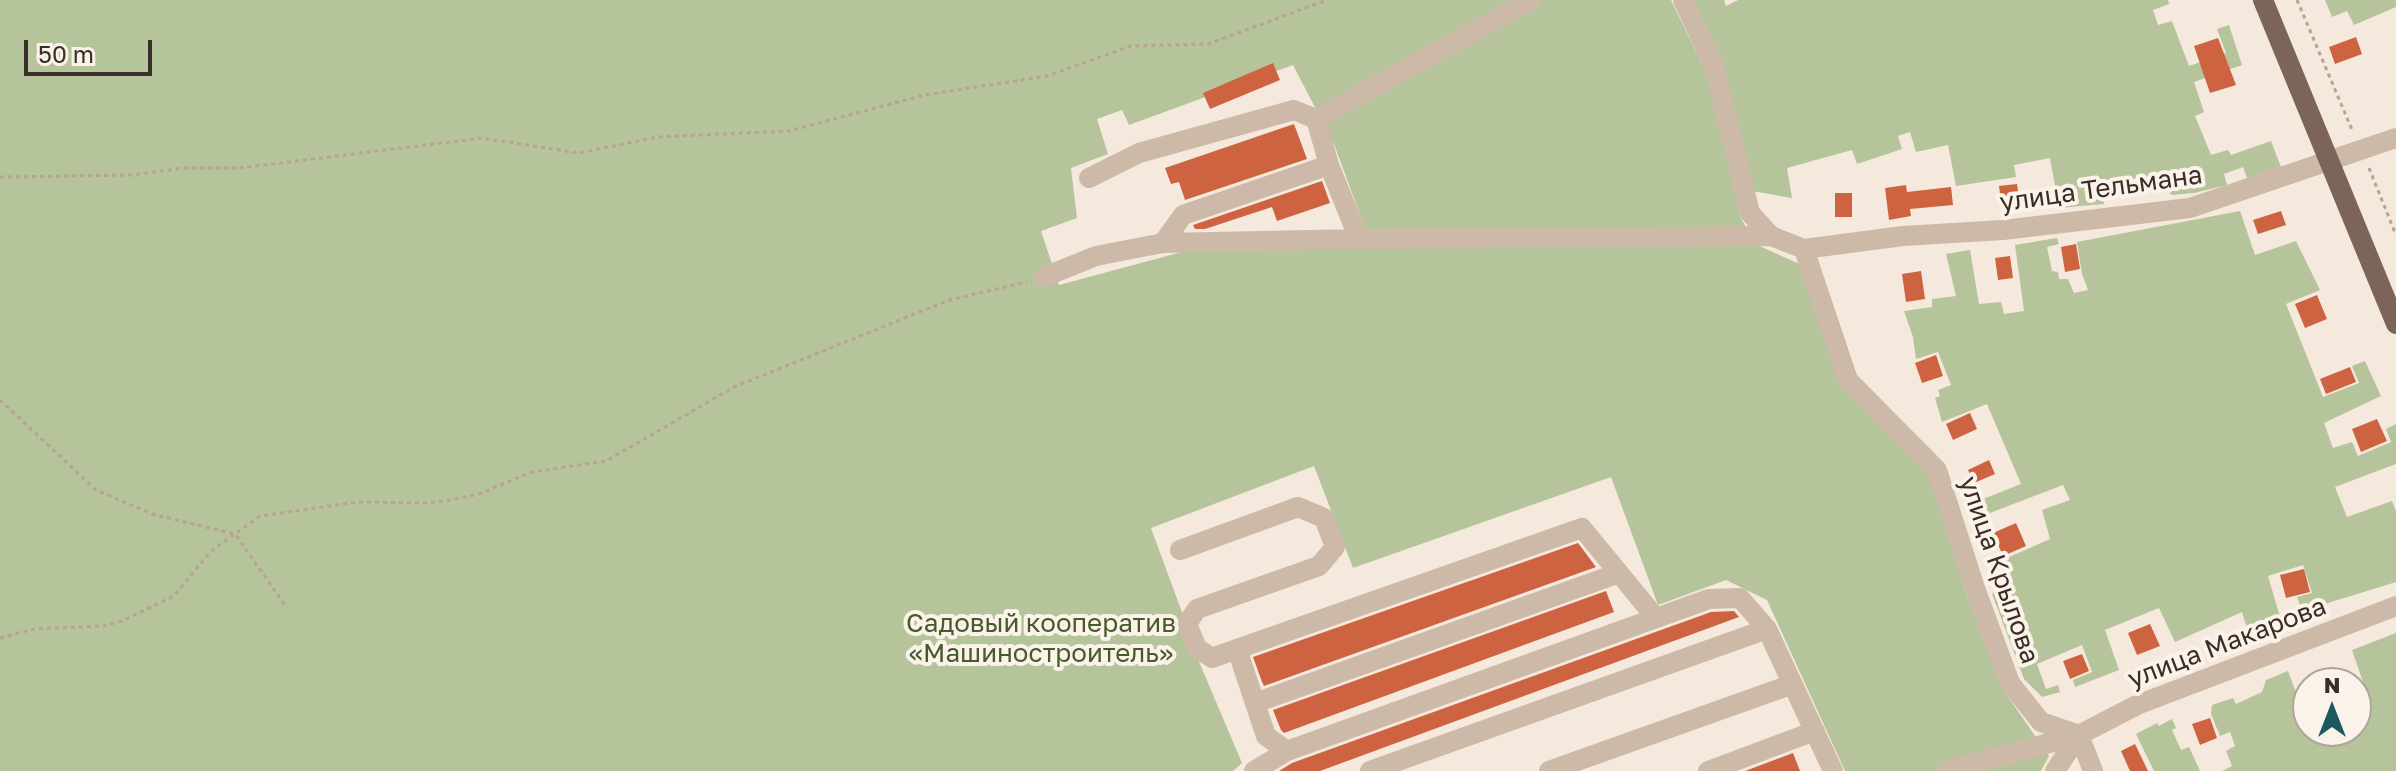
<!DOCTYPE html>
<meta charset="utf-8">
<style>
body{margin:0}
#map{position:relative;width:2396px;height:771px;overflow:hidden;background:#f4e9dc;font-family:"Golos Text",sans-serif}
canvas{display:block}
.north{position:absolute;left:2292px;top:667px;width:80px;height:80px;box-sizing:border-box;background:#fbf3e9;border:2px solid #ada49c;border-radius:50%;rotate:0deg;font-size:22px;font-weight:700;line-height:32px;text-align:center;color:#392e28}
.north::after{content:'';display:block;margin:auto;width:28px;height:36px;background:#1b595d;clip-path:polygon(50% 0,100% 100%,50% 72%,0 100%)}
.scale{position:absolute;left:24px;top:40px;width:128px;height:36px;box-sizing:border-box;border:4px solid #392e28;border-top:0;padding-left:10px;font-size:24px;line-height:28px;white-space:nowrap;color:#392e28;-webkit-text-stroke:6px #fbf3e9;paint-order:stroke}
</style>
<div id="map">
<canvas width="2396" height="771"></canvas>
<div class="north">N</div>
<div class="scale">50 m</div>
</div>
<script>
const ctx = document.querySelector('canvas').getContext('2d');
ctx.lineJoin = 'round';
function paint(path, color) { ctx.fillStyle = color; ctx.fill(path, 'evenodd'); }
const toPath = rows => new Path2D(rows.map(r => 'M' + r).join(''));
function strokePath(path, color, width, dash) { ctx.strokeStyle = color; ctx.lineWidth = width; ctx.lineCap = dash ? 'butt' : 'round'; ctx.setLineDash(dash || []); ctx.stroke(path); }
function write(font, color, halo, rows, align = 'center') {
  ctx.font = font + ' "Golos Text",sans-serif'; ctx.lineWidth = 8; ctx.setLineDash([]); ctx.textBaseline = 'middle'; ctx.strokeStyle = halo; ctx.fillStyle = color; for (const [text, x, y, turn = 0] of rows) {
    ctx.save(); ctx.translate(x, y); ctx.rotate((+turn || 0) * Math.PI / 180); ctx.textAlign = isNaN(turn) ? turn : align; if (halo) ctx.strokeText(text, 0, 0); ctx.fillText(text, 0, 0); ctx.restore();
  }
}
paint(toPath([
 [0,0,1671,0,1707,74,1741,218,1755,244,1804,266,1844,385,1931,475,1965,590,2002,688,2049,756,2041,771,1845,771,1767,600,1726,580,1658,605,1611,477,1353,568,1314,466,1151,528,1183,615,1183,624,1242,763,1233,771,0,771],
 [1293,65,1334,144,1371,245,1193,249,1059,285,1041,231,1077,218,1071,168,1108,154,1097,119,1122,110,1129,125],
 [1694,0,1724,0,1726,6,1738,0,2168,0,2169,4,2153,10,2158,25,2172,21,2189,66,2226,53,2217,29,2229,25,2242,65,2194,82,2204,112,2195,116,2211,155,2228,150,2231,155,2271,141,2281,167,2247,178,2243,167,2224,174,2227,185,2194,193,2171,195,2165,175,2101,182,2104,204,2059,208,2050,158,2014,165,2016,177,1956,186,1948,145,1916,152,1910,132,1898,136,1902,149,1857,164,1852,150,1787,168,1792,198,1752,191,1713,44],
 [2325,0,2396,0,2396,7,2354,25,2347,11,2332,17],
 [2240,211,2255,255,2296,241,2320,290,2286,304,2323,397,2359,383,2352,366,2365,361,2381,396,2324,423,2333,448,2352,442,2358,456,2391,442,2386,429,2396,424,2396,464,2335,487,2347,517,2392,501,2396,511,2396,582,2302,611,2297,597,2312,593,2303,565,2268,576,2280,617,2247,628,2242,612,2175,642,2159,608,2105,630,2119,670,2075,687,2073,680,2092,672,2082,645,2037,664,2046,689,2058,685,2060,692,2042,697,2024,679,1992,594,2013,583,2000,561,2050,539,2042,510,2070,500,2063,485,1982,516,1978,501,2021,484,1987,404,1942,422,1935,398,1940,396,1938,390,1951,385,1938,352,1916,359,1913,337,1904,311,1932,307,1932,299,1956,296,1946,254,1970,250,1979,304,2001,302,2004,314,2024,311,2015,245,2057,238,2059,244,2047,247,2052,271,2058,272,2059,279,2068,279,2074,293,2088,290,2082,274,2077,242],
 [2396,633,2396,771,2222,771,2232,766,2226,751,2235,746,2230,732,2220,736,2211,714,2212,705,2233,698,2236,704,2262,692,2266,680,2288,671,2295,690,2305,686,2308,693,2308,731,2356,731,2356,689,2364,685,2352,650],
 [2172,719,2176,728,2172,730,2181,750,2189,747,2200,771,2154,771,2136,734,2157,723,2159,726]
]), '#b6c49b');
paint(toPath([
 [2356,37,2362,54,2335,64,2329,47],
 [2218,38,2236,85,2210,93,2194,46],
 [1273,63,1280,80,1210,109,1203,93],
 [1294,124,1307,159,1185,200,1179,182,1171,184,1165,168],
 [1322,181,1330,203,1277,221,1272,207,1205,229,1195,229,1193,225],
 [2017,184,2020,205,2002,208,1999,186],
 [1906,185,1907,192,1951,187,1953,205,1910,209,1911,216,1889,220,1885,188],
 [1835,193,1852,193,1852,217,1835,217],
 [2281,211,2286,225,2258,234,2253,220],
 [2076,244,2080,269,2065,272,2061,247],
 [2010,256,2013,278,1998,280,1995,258],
 [1921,271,1925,299,1906,302,1902,274],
 [2317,295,2327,319,2305,328,2295,304],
 [1936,355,1943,376,1922,383,1915,363],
 [2350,367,2356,382,2326,394,2320,379],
 [1970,413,1977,429,1953,440,1946,424],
 [2377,419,2387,441,2361,452,2352,429],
 [1989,460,1995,474,1974,483,1968,470],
 [2016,523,2026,546,2003,556,1993,533],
 [1578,543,1596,567,1264,686,1262,682,1253,657],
 [2304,569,2310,592,2286,598,2280,575],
 [1606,591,1614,612,1284,733,1281,730,1273,710],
 [1734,611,1739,617,1320,771,1279,771,1292,763,1711,612],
 [2150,624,2160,646,2137,655,2128,633],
 [2082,654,2089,671,2070,679,2063,661],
 [2340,668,2346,683,2304,683,2304,682],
 [2210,718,2217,738,2200,745,2192,724],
 [2135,744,2148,771,2130,771,2121,751],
 [1793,753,1800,771,1745,771]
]), '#cd6341');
strokePath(toPath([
 [2297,0,2353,132],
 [2369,168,2396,235],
 [0,177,133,175,182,168,240,168,482,138,579,153,657,137,789,131,924,95,1047,76,1131,46,1208,44,1327,0],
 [0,400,96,490,152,514,235,534,287,608],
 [0,638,34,629,103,626,122,621,174,596,211,551,260,516,357,502,427,503,444,501,479,494,532,472,606,461,734,387,949,300,1027,282]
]), '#b9a291', 3, [4, 4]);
strokePath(toPath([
 [1683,0,1714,66,1750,213,1771,236,1804,249,1848,380,1937,470,1975,588,2010,683,2041,722,2079,735,2093,771],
 [1316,119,1531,0],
 [1089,178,1139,153,1294,110,1316,119,1329,165,1359,239],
 [1163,243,1183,215,1329,165],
 [1804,249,1903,236,2003,230,2190,208,2396,138],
 [1044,277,1096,256,1163,243,1359,239,1771,236],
 [1180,550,1298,507,1324,518,1335,547,1319,566,1197,609,1187,624,1197,648,1212,658,1237,649,1266,736,1287,751,1709,599,1740,598,1767,629,1833,771],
 [1237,649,1582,528,1619,573],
 [1255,703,1619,573,1656,618],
 [1254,771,1287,751],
 [1370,771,1767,629],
 [1549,771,1793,684],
 [1708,771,1815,731],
 [1946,771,2079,735,2137,705,2396,606],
 [2055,771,2079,735]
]), '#cdb9a7', 20);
strokePath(toPath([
 [2263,0,2396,324]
]), '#7c6458', 20);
write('26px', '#392e28', '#fbf3e9', [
 ["улица Тельмана",2101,189,-8],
 ["улица Крылова",1999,570,71],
 ["улица Макарова",2227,643,-21]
]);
write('26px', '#48592a', '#fbf3e9', [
 ["Садовый кооператив",1041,624],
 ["«Машиностроитель»",1041,654]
]);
</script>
